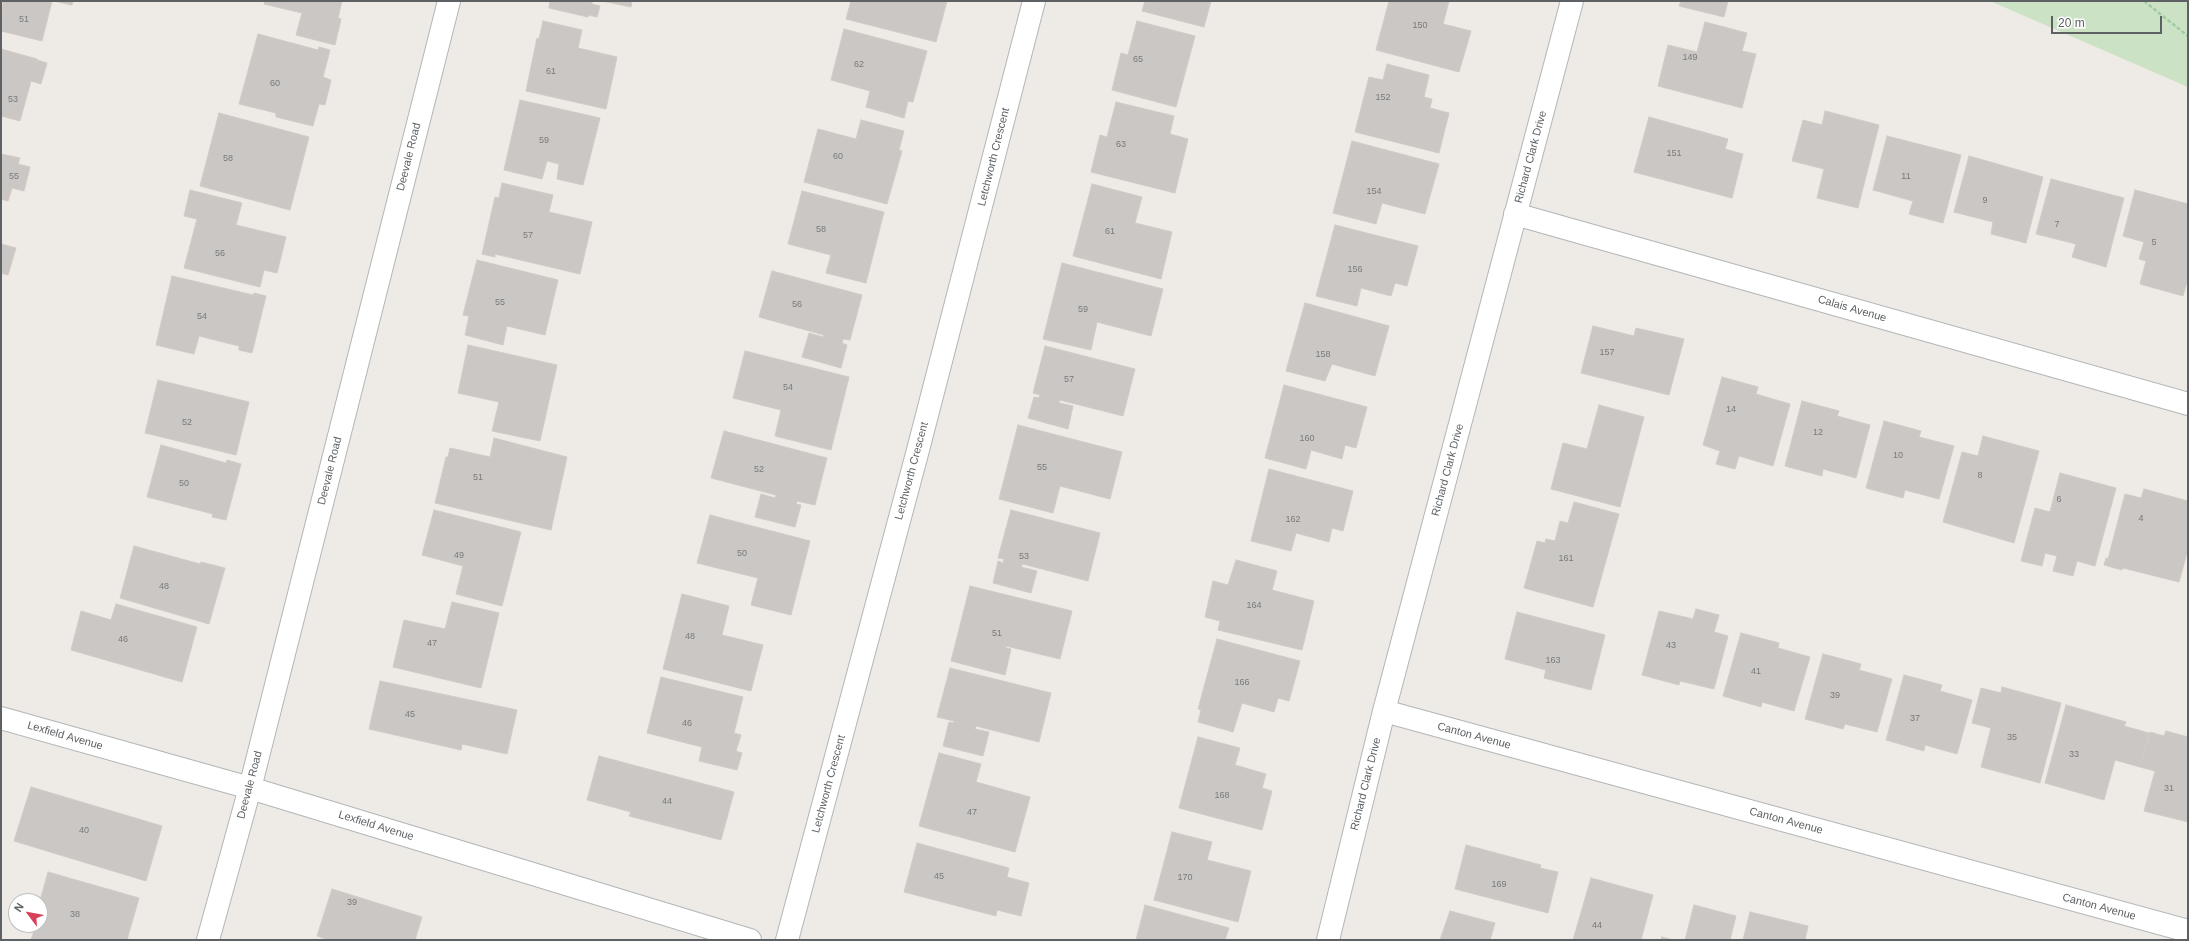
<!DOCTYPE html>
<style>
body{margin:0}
#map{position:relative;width:2189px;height:941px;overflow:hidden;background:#eeeae5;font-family:Arial,sans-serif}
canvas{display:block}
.frame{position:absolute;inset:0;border:2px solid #5d6164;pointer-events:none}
.north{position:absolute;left:8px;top:893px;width:40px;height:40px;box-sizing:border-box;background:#fff;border:1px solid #bec0c1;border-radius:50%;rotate:302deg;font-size:11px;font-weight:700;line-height:16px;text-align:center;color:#5d6164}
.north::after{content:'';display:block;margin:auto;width:14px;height:18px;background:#d84057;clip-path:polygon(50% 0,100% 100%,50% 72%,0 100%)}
.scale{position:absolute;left:2051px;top:16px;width:111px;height:18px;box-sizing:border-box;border:2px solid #5d6164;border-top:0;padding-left:5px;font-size:12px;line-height:14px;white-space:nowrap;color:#5d6164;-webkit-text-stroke:3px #fff;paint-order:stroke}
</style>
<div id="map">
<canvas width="2189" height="941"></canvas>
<div class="frame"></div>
<div class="north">N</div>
<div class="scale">20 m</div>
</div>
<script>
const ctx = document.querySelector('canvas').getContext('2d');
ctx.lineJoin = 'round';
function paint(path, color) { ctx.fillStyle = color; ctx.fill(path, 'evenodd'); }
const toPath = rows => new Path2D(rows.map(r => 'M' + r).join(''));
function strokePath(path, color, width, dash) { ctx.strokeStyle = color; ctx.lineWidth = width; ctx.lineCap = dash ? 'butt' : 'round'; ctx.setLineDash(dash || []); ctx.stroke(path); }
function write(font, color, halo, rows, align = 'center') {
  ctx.font = font + ' Arial,sans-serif'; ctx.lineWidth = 3; ctx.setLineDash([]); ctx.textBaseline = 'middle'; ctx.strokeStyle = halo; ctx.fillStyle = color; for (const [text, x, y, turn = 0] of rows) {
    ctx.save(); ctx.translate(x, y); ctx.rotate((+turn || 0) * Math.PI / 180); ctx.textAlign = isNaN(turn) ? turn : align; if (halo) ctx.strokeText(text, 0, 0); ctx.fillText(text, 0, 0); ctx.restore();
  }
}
paint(toPath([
 [1990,1,2188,1,2188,87]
]), '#cbe3c4');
const building = toPath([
 [3,1,52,1,42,41,1,31,3,1],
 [54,1,73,1,72,5,54,1],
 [265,1,342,1,338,18,341,19,335,45,296,35,302,13,264,4,265,1],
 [550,1,592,1,592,4,600,6,597,17,589,15,588,17,549,8,550,1],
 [602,1,632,1,631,7,602,1],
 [851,1,947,1,936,42,846,19,851,1],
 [1145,1,1211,1,1204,27,1142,11,1145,1],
 [1389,1,1449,1,1443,24,1471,31,1459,72,1376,50,1389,1],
 [1681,1,1728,1,1724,17,1679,6,1681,1],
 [543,21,582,30,578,48,617,57,606,109,526,91,537,38,539,39,543,21],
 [1137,21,1195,36,1176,107,1112,90,1121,53,1128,55,1137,21],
 [1705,22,1747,33,1742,51,1756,54,1742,108,1658,86,1668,45,1697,52,1705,22],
 [844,29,927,51,913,102,908,101,904,118,866,107,870,91,831,80,844,29],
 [258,34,318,50,319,47,330,50,323,77,331,80,325,105,319,104,313,126,276,117,276,113,239,104,258,34],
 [1,49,37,59,37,60,47,63,41,84,31,81,20,121,1,116,1,49],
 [1387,64,1429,75,1424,97,1432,99,1430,108,1449,113,1439,153,1355,132,1369,77,1383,80,1387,64],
 [520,100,600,118,583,185,557,179,559,164,547,161,542,179,504,170,520,100],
 [1116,102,1174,116,1170,134,1188,139,1175,193,1091,172,1100,135,1107,137,1116,102],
 [1825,111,1879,125,1858,208,1817,198,1824,169,1792,161,1803,120,1822,125,1825,111],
 [219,113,309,137,290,210,200,186,219,113],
 [1649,117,1728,139,1725,149,1743,154,1732,198,1634,172,1649,117],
 [861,120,904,131,899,150,902,151,887,204,804,182,818,129,856,139,861,120],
 [1887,136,1961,155,1943,223,1909,214,1913,201,1873,190,1887,136],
 [1352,141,1439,164,1425,214,1382,203,1376,224,1333,213,1352,141],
 [1,154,20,158,18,164,30,167,24,191,12,188,8,201,1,199,1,154],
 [1969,156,2043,177,2026,243,1991,234,1993,222,1954,212,1969,156],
 [2051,179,2124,198,2106,267,2072,257,2076,244,2036,234,2051,179],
 [502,183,553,195,549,212,592,222,580,274,495,254,495,257,482,254,495,197,499,198,502,183],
 [1092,184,1142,197,1135,223,1172,232,1161,279,1073,256,1092,184],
 [190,190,242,203,236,225,286,237,277,273,264,270,260,287,184,268,197,219,184,216,190,190],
 [2135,190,2188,204,2188,278,2183,296,2140,284,2146,261,2139,259,2144,242,2123,236,2135,190],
 [802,191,884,212,866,283,826,273,831,255,788,244,802,191],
 [1335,225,1418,246,1407,286,1395,283,1391,296,1361,288,1357,306,1316,296,1335,225],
 [1,244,16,248,8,275,1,273,1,244],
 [477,260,558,280,545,335,507,326,503,345,465,335,469,316,463,315,477,260],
 [1062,263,1163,289,1151,336,1097,322,1091,350,1043,339,1062,263],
 [772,271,862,295,850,340,843,339,842,343,847,345,841,368,802,357,809,333,823,337,824,335,759,317,772,271],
 [172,276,253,295,254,293,266,296,252,353,239,350,239,346,199,336,194,354,156,345,172,276],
 [1305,303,1389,326,1375,376,1332,364,1325,381,1286,371,1305,303],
 [1593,326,1634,336,1636,328,1684,339,1669,395,1581,373,1593,326],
 [468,345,557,365,540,441,492,431,499,402,458,393,468,345],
 [1045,346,1135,369,1123,416,1060,400,1059,403,1073,406,1068,429,1028,418,1034,397,1039,398,1040,395,1033,393,1045,346],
 [745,351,849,377,831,450,775,436,781,410,733,398,745,351],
 [1722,377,1758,387,1756,394,1790,404,1773,466,1739,456,1735,469,1716,464,1720,451,1703,445,1722,377],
 [158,380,249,402,236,455,145,433,158,380],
 [1284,385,1367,407,1356,448,1345,445,1342,459,1311,450,1306,469,1265,458,1284,385],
 [1802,401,1839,411,1837,416,1870,425,1856,478,1823,469,1822,476,1785,466,1802,401],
 [1599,405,1644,417,1620,507,1551,489,1563,443,1587,449,1599,405],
 [1884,421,1921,431,1919,437,1954,446,1939,499,1905,490,1903,498,1866,488,1884,421],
 [1018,425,1122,452,1110,499,1060,486,1053,513,999,499,1018,425],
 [724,431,827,458,815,505,797,501,796,504,801,505,795,527,755,517,761,494,775,498,776,495,711,478,724,431],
 [1983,436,2039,451,2014,543,1943,522,1962,452,1978,456,1983,436],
 [494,438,567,457,551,530,435,503,446,457,448,457,450,448,490,457,494,438],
 [161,445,226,463,227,460,241,464,226,520,212,517,213,514,147,497,161,445],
 [1269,469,1353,491,1343,531,1332,528,1329,542,1296,533,1291,551,1251,541,1269,469],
 [2060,473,2116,488,2095,566,2077,561,2073,576,2053,571,2057,556,2045,553,2042,566,2021,561,2035,508,2050,512,2060,473],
 [2144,489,2188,501,2188,549,2179,582,2123,568,2122,570,2104,565,2106,558,2108,559,2125,494,2141,498,2144,489],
 [1574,502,1619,514,1593,607,1524,588,1537,541,1545,543,1546,539,1555,541,1560,521,1568,523,1574,502],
 [434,510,521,532,502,606,456,594,463,566,422,555,434,510],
 [1011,510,1100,533,1088,581,1023,564,1021,567,1037,571,1031,593,993,583,998,561,1003,563,1004,559,998,558,1011,510],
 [710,515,810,541,791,615,751,605,758,578,697,563,710,515],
 [134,546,200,564,201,562,225,568,209,624,120,598,134,546],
 [1236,560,1277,571,1272,590,1314,601,1302,650,1218,630,1220,621,1205,617,1213,581,1228,585,1236,560],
 [970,586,1072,611,1060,659,1006,646,1006,648,1011,649,1005,675,951,661,970,586],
 [682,594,729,606,722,635,763,645,751,691,663,669,682,594],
 [452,602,499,613,481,688,393,667,404,620,445,629,452,602],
 [116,604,197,627,182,682,71,650,81,611,111,620,116,604],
 [1696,609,1719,615,1714,632,1728,636,1714,689,1680,681,1679,685,1642,675,1659,611,1693,619,1696,609],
 [1517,612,1605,635,1591,690,1544,678,1546,670,1505,659,1517,612],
 [1741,633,1779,643,1778,648,1810,657,1794,711,1762,702,1761,707,1723,696,1741,633],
 [1217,639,1300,661,1289,701,1278,698,1274,712,1242,703,1233,732,1198,722,1201,710,1198,709,1217,639],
 [1823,654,1861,664,1859,670,1892,679,1877,732,1845,724,1843,729,1805,719,1823,654],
 [950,668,1051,693,1039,742,976,726,975,729,989,732,983,756,943,746,949,722,954,723,954,721,937,717,950,668],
 [1904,675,1942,685,1940,691,1972,700,1957,754,1925,745,1924,751,1886,740,1904,675],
 [661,677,743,697,734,733,741,735,736,751,742,753,737,770,699,761,702,747,647,733,661,677],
 [380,681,517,710,507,754,462,744,461,750,369,729,380,681],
 [2002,687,2061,703,2040,783,1981,767,1991,728,1972,723,1981,688,2001,693,2002,687],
 [2066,705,2126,722,2124,726,2149,733,2140,767,2115,760,2104,800,2045,783,2066,705],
 [2166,731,2188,737,2188,822,2144,811,2155,771,2140,767,2150,732,2164,736,2166,731],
 [1198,737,1240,748,1235,765,1266,774,1262,788,1272,791,1262,830,1179,808,1198,737],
 [939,753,981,764,976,782,1030,797,1015,852,919,826,939,753],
 [599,756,734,792,721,840,629,816,631,812,587,800,599,756],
 [31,787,162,826,146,881,14,841,31,787],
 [1172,832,1212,842,1207,860,1251,871,1238,922,1154,900,1172,832],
 [917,843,1009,868,1007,877,1029,883,1021,916,997,910,996,916,904,892,917,843],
 [1466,845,1541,865,1540,868,1558,872,1548,913,1455,889,1466,845],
 [48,872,139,898,127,940,31,940,35,928,32,927,33,925,40,925,40,901,48,872],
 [1591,878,1653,895,1641,940,1573,940,1591,878],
 [332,889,422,917,415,940,329,940,317,936,332,889],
 [1145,905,1229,928,1225,940,1136,940,1145,905],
 [1694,905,1736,916,1730,940,1685,940,1694,905],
 [1450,911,1495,923,1490,940,1440,940,1450,911],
 [1750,912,1808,926,1805,940,1743,940,1750,912],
 [1662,937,1673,940,1661,940,1662,937]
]);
paint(building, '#cbc7c4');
strokePath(building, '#d2cac4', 1);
const minor = toPath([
 [1515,214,2188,404],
 [1384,711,2188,931],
 [208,940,250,788,449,1],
 [787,940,918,450,1034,1],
 [1328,940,1384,711,1572,1]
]);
const tertiary = toPath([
 [1,718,250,788,750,940]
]);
strokePath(minor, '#b2b6b8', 24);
strokePath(tertiary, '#b2b6b8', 24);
strokePath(toPath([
 [2144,1,2188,36]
]), '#a2caa4', 2.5, [4, 2]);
strokePath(minor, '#fff', 22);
strokePath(tertiary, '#fff', 22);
write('9px', '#787a7c', null, [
 ["51",24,20],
 ["150",1420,26],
 ["149",1690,58],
 ["65",1138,60],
 ["62",859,65],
 ["61",551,72],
 ["60",275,84],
 ["152",1383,98],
 ["53",13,100],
 ["59",544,141],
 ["63",1121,145],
 ["151",1674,154],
 ["60",838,157],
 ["58",228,159],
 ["55",14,177],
 ["11",1906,177],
 ["154",1374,192],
 ["9",1985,201],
 ["7",2057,225],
 ["58",821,230],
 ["61",1110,232],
 ["57",528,236],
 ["5",2154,243],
 ["56",220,254],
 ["156",1355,270],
 ["55",500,303],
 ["56",797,305],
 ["59",1083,310],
 ["54",202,317],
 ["157",1607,353],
 ["158",1323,355],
 ["57",1069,380],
 ["54",788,388],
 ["14",1731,410],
 ["52",187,423],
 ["12",1818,433],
 ["160",1307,439],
 ["10",1898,456],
 ["55",1042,468],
 ["52",759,470],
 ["8",1980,476],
 ["51",478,478],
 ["50",184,484],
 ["6",2059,500],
 ["4",2141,519],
 ["162",1293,520],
 ["50",742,554],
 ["49",459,556],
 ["53",1024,557],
 ["161",1566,559],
 ["48",164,587],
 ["164",1254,606],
 ["51",997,634],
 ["48",690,637],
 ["46",123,640],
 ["47",432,644],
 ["43",1671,646],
 ["163",1553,661],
 ["41",1756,672],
 ["166",1242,683],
 ["39",1835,696],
 ["45",410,715],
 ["37",1915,719],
 ["46",687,724],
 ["35",2012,738],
 ["33",2074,755],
 ["31",2169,789],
 ["168",1222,796],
 ["44",667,802],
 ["47",972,813],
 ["40",84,831],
 ["45",939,877],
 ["170",1185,878],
 ["169",1499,885],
 ["39",352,903],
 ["38",75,915],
 ["44",1597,926]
]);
write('11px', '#5d6164', '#fff', [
 ["Deevale Road",409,157,-76],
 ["Letchworth Crescent",994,157,-76],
 ["Richard Clark Drive",1531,157,-75],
 ["Calais Avenue",1852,309,16],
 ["Richard Clark Drive",1448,470,-75],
 ["Deevale Road",330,471,-76],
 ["Letchworth Crescent",912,471,-75],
 ["Lexfield Avenue",65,736,16],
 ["Canton Avenue",1474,736,15],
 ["Letchworth Crescent",829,784,-75],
 ["Richard Clark Drive",1366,784,-76],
 ["Deevale Road",250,785,-75],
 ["Canton Avenue",1786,821,15],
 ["Lexfield Avenue",376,826,17],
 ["Canton Avenue",2099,907,15]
]);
</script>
